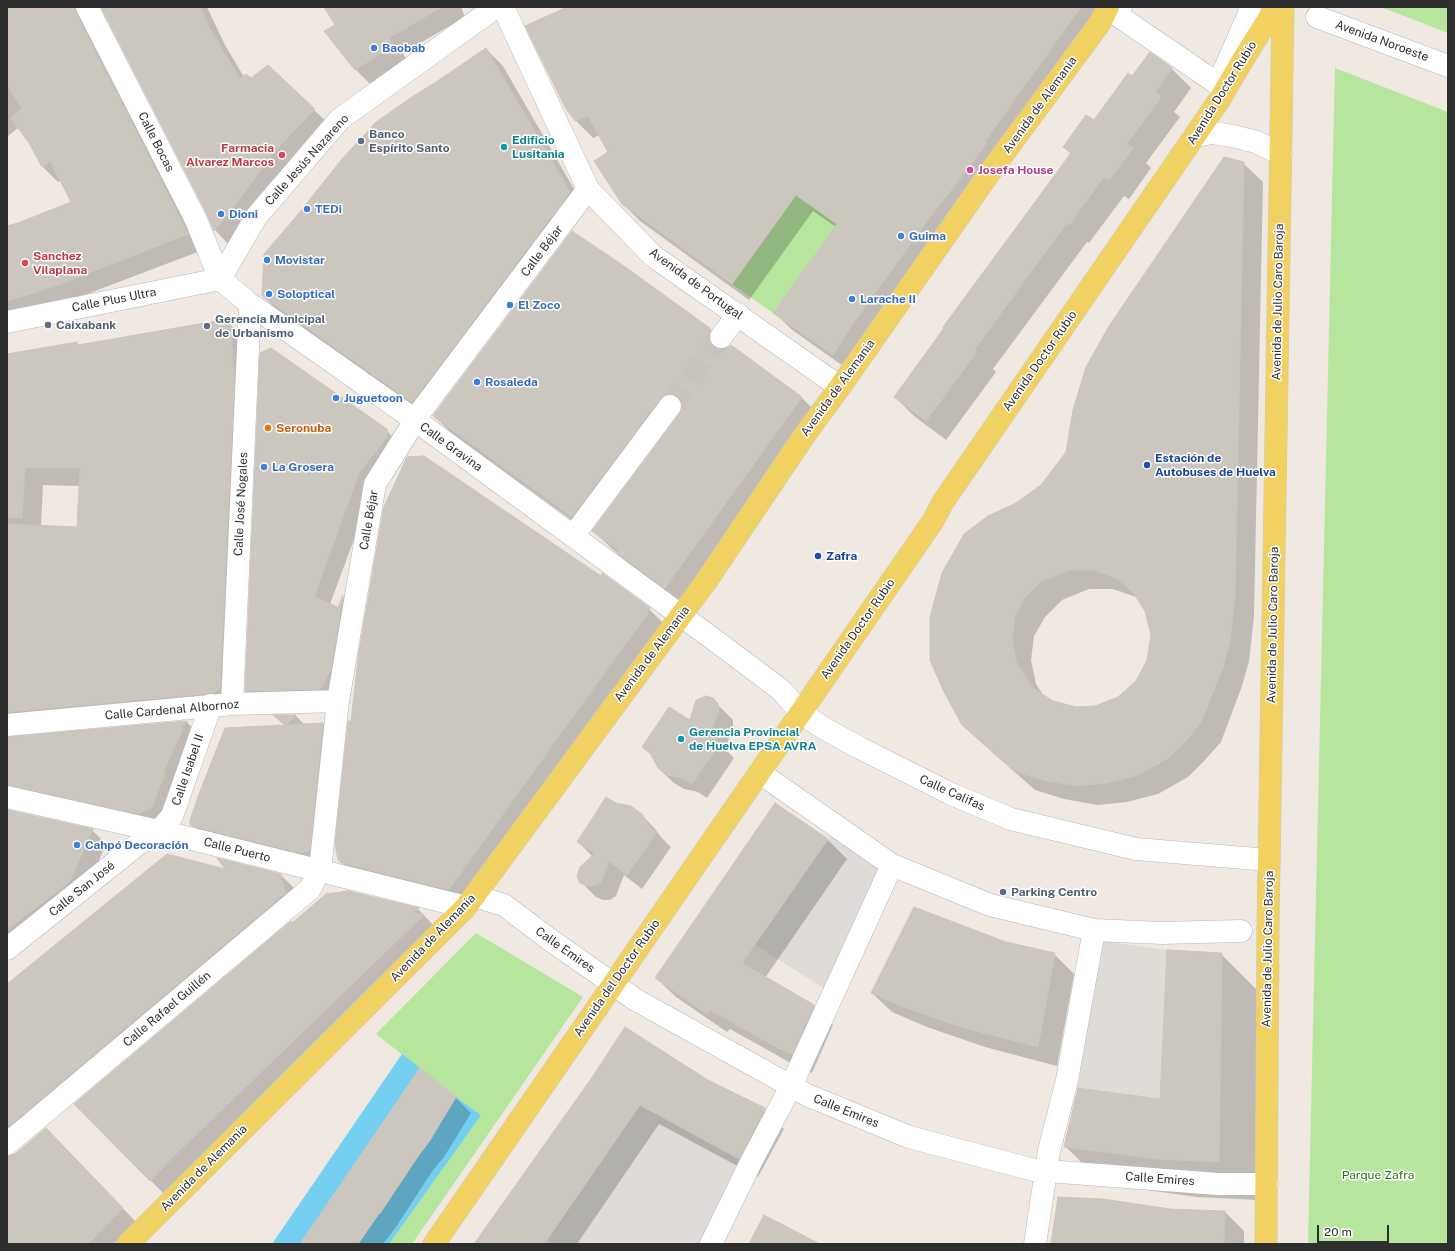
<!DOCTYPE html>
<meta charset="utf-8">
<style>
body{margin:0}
#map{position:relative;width:1455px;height:1251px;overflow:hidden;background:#efe9e1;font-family:"Public Sans",sans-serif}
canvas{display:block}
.frame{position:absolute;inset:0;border:8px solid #2e2e2e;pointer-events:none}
.scale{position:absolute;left:1317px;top:1225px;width:72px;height:18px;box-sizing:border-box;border:2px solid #2e2e2e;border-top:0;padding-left:5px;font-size:12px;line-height:14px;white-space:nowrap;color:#2e2e2e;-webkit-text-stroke:3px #fff;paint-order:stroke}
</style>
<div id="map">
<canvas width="1455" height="1251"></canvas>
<div class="frame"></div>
<div class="scale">20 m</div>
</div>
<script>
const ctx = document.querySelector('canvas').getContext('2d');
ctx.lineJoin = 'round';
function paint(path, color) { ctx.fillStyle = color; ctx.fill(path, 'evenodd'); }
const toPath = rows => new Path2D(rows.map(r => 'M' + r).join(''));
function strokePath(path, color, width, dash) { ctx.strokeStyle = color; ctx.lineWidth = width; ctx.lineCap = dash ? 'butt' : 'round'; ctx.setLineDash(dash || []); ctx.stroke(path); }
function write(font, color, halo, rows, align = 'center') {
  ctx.font = font + ' "Public Sans",sans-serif'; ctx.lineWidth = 3; ctx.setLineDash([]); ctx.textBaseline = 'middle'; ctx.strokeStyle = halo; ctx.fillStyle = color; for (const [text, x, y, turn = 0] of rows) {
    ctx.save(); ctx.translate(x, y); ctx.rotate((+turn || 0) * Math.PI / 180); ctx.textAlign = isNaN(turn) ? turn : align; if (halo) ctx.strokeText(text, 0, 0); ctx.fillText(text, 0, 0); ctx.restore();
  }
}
paint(toPath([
 [1381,7,1448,7,1448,33],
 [1335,68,1448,112,1448,1244,1308,1244],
 [796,195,837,224,773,313,732,284],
 [476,933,583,997,412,1244,385,1244,475,1112,376,1034]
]), '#b6e59e');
paint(toPath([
 [837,827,892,865,833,994,755,945],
 [1101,941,1167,950,1160,1099,1075,1087],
 [640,1105,750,1164,711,1244,554,1244,547,1240]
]), '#dfdcd8');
paint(toPath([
 [402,1054,420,1068,300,1244,272,1244],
 [456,1097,481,1115,389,1244,358,1244]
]), '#75cff0');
paint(toPath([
 [7,7,97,7,203,250,50,308,7,319,7,227,18,224,72,203,61,180,58,182,43,167,30,142,19,127,7,137],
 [102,7,207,7,225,45,244,77,314,110,329,124,229,245,215,230,208,214],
 [325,7,461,7,465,17,403,53,407,61,370,84,355,69,336,25],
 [569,7,1110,7,850,371,791,329,774,312,836,227,813,211,749,300,640,221,623,204,610,152,600,135,593,138,576,121],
 [486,49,503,66,586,210,429,419,280,313,263,296],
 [1150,54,1172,69,1191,88,1174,112,1180,117,1146,163,1151,168,1129,199,1124,196,1089,243,1087,242,993,369,996,372,946,440,914,416,895,397,1072,155,1064,147,1094,121,1132,77],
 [1243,163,1263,182,1254,616,1249,661,1242,686,1221,742,1204,761,1188,777,1158,794,1127,802,1097,805,1064,799,1035,790,983,744,963,724,1017,504,1042,485,1066,453],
 [1089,589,1113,589,1136,597,1146,611,1152,635,1148,660,1137,681,1118,698,1096,707,1076,708,1053,702,1044,696,1036,684,1031,660,1034,636,1045,617,1062,600],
 [228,322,246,340,238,705,7,735,7,355,76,343,80,346],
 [43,485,80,486,78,528,41,526],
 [710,330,726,346,725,350,731,346,802,398,818,414,681,603,634,569,593,531,683,409,676,415,588,532,450,432,434,416],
 [261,354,386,430,400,444,373,488,330,604,339,608,344,597,357,610,335,703,261,705,246,691],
 [649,609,664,624,465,903,357,878,339,860],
 [712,699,733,720,733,726,725,749,734,758,707,798,698,792,684,789,674,783,658,768,654,758,643,747,691,721],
 [275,716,296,716,305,725,323,724,332,733,319,860,202,835,192,825,285,726],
 [187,722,198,734,164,819,150,825,7,806,7,738],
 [641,814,656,830,661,837,671,847,642,889,624,875,616,896,610,900,603,900,596,897,581,882,593,857,578,842],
 [7,823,92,830,106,844,84,895,7,955],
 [827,839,847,859,765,978,814,1006,833,1025,812,1073,796,1066,730,1029,727,1032,676,997,656,978],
 [228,870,281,875,294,888,8,1154,8,1157,59,1142,136,1222,114,1244,7,1244,7,985],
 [348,892,418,909,436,928,163,1193,75,1104],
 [1006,943,1054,954,1074,974,1057,1066,985,1047,927,1027,892,1012,872,993],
 [1221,954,1259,992,1257,1200,1197,1197,1103,1184,1065,1146,1161,1101],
 [420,1070,456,1098,471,1113,444,1157,433,1170,396,1227,383,1244,303,1244],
 [594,1077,707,1081,765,1109,784,1129,758,1177,659,1124,577,1244,475,1244],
 [1170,1210,1225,1212,1244,1231,1244,1244,1052,1244]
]), '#0003');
const building = toPath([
 [7,7,75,7,76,13,188,234,56,286,7,301,7,226,18,223,71,202,50,161,42,167,29,143,11,118,22,108,7,85,7,7],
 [101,7,200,7,210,29,240,79,246,74,251,78,268,65,315,109,273,153,234,207,214,231,207,214,101,7],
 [324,7,442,7,389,38,393,46,355,70,324,31,335,25,324,7],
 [567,7,1081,7,985,141,987,143,919,232,852,325,833,355,773,313,837,224,796,195,732,284,622,204,594,161,608,152,588,116,575,121,565,107,525,26,567,7],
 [486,48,570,192,412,402,262,296,264,254,295,218,342,159,376,122,412,97,436,82,486,48],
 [1150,52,1172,68,1155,92,1161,97,1127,144,1133,148,1109,180,1104,177,1069,225,1067,223,974,350,977,352,926,421,894,397,944,328,943,327,1071,153,1063,147,1086,115,1094,120,1128,73,1132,76,1150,52],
 [1224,157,1244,162,1235,596,1230,641,1223,667,1201,722,1185,742,1168,758,1139,775,1107,783,1076,786,1043,780,1014,771,962,725,943,690,930,660,930,617,942,573,964,534,988,516,1016,503,1041,485,1066,452,1073,410,1086,367,1109,326,1224,157],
 [1069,570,1093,570,1116,578,1132,591,1145,611,1151,635,1147,660,1136,681,1118,697,1095,706,1076,707,1053,701,1033,688,1017,664,1012,640,1015,616,1025,597,1042,581,1069,570],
 [572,231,624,266,711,329,709,336,709,342,714,347,719,349,726,349,731,345,802,397,665,588,617,553,618,550,592,531,680,413,682,407,682,401,678,396,671,394,665,395,660,399,572,517,433,416,572,231],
 [222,320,229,321,232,328,232,368,235,367,220,687,214,693,7,712,7,524,77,527,80,468,25,468,22,518,7,517,7,354,77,342,78,345,222,320],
 [271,348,387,429,387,437,359,473,314,597,338,607,343,595,331,669,321,689,245,691,260,353,271,348],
 [424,456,601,576,602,573,650,608,648,611,649,612,569,722,450,888,447,889,341,863,338,860,335,844,348,721,351,721,359,652,384,507,407,457,424,456],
 [706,696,713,698,718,704,719,710,710,735,720,743,692,784,682,778,668,775,658,768,650,753,642,747,669,707,690,720,696,700,706,696],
 [273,715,296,715,286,725,323,723,310,850,302,853,192,826,190,825,190,820,199,794,225,728,285,725,273,715],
 [187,721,180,729,183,729,165,768,164,776,152,807,138,814,7,785,7,737,187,721],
 [606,797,616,803,631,806,642,814,650,828,657,832,627,875,609,861,601,882,595,885,587,886,580,883,577,876,580,867,595,853,577,842,606,797],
 [775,803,828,839,742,963,814,1005,792,1054,776,1047,710,1010,707,1014,655,978,775,803],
 [7,810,93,829,70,881,7,930,7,810],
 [167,854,225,869,217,858,281,874,285,893,7,1128,7,984,167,854],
 [348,891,419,908,412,912,424,915,174,1156,150,1181,74,1104,291,921,292,923,326,894,348,891],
 [914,907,1006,942,1055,953,1038,1047,964,1028,906,1008,871,993,914,907],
 [1167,950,1222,953,1219,1162,1158,1159,1064,1147,1078,1088,1160,1099,1167,950],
 [625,1027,708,1080,765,1108,739,1159,640,1105,544,1244,474,1244,593,1076,625,1027],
 [420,1068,456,1097,429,1142,419,1155,381,1212,378,1215,358,1244,300,1244,420,1068],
 [46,1128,123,1208,88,1244,7,1244,7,1156,15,1154,46,1128],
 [1058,1197,1103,1199,1170,1209,1225,1211,1224,1244,1051,1244,1058,1197],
 [764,1215,820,1244,749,1244,764,1215]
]);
paint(building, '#cbc7bf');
strokePath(building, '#cbc5ba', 1);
strokePath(toPath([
 [670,406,721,337]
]), '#c8c4bd', 22, [22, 11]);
const minor = toPath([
 [87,7,196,220,220,279,250,304,415,420,709,636,781,690,801,713,825,729,860,748,951,794,1011,819,1136,849,1269,860],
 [503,7,588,189,653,256,840,387],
 [1121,7,1117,15,1218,84,1249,14,1250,7],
 [1317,17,1448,66],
 [1195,136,1213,133,1233,136,1256,142,1281,154],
 [220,279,256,217,340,119,496,7],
 [7,322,220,279],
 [721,337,738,314],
 [573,536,670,406],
 [232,704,250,304],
 [7,725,232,704,338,701],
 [7,797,176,835,466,907],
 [892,865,990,905,1094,930],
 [475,896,504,905,549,939,636,1000,807,1095,909,1137,1034,1170,1218,1184,1267,1184],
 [7,949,137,845,159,831,172,816,211,705],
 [7,1144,310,889,320,870,338,701,375,484,421,411,588,189],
 [711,1244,750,1164,791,1086,892,865,760,773],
 [1035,1244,1049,1151,1067,1080,1094,930,1162,933,1241,931]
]);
const major = toPath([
 [128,1244,466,907,705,583,806,433,840,387,993,168,1100,23,1108,7],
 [434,1244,933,521,943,502,1220,99,1244,58,1276,7],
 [1266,1244,1268,926,1283,7]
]);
strokePath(minor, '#b4b7c1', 23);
strokePath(major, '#c9c9c9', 23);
strokePath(minor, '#fff', 22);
strokePath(major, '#f2d163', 22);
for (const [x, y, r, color] of [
 [374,48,4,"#3f7fe0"],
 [361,141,4,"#5c6f8a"],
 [504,147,4,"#0f9aa8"],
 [282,155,4,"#e0444e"],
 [970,170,4,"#d1479c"],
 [307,209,4,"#3f7fe0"],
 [221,214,4,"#3f7fe0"],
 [901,236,4,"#3f7fe0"],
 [267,260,4,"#3f7fe0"],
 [25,263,4,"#e0444e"],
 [269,294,4,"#3f7fe0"],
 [852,299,4,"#3f7fe0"],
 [510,305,4,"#3f7fe0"],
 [48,325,4,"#5c6f8a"],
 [207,326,4,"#5c6f8a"],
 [477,382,4,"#3f7fe0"],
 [336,398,4,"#3f7fe0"],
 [268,428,4,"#e8710a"],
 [1147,465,4,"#1a4fb4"],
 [264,467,4,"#3f7fe0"],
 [818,556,4,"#1a4fb4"],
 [681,739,4,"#0f9aa8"],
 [77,845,4,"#3f7fe0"],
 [1003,892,4,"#5c6f8a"]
]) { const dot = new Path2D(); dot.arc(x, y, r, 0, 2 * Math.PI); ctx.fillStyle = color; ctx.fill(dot); strokePath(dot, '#fff', 1.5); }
write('12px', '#2e2e2e', '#fff', [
 ["Avenida Noroeste",1382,41,20],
 ["Avenida Doctor Rubio",1222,93,-58],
 ["Avenida de Alemania",1040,105,-54],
 ["Calle Bocas",156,142,63],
 ["Calle Jesús Nazareno",307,160,-48],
 ["Calle Béjar",542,251,-53],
 ["Avenida de Portugal",696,284,36],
 ["Calle Plus Ultra",114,300,-11],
 ["Avenida de Julio Caro Baroja",1278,302,-89],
 ["Avenida Doctor Rubio",1040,361,-55],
 ["Avenida de Alemania",838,388,-54],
 ["Calle Gravina",451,447,36],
 ["Calle José Nogales",241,504,-87],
 ["Calle Béjar",369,520,-80],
 ["Avenida de Julio Caro Baroja",1273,625,-89],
 ["Avenida Doctor Rubio",858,629,-55],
 ["Avenida de Alemania",652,654,-53],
 ["Calle Cardenal Albornoz",172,710,-5],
 ["Calle Isabel II",188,770,-71],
 ["Calle Califas",952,793,24],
 ["Calle Puerto",237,850,14],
 ["Calle San José",82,889,-39],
 ["Avenida de Alemania",433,938,-46],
 ["Avenida de Julio Caro Baroja",1268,949,-89],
 ["Calle Emires",565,950,35],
 ["Avenida del Doctor Rubio",617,978,-55],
 ["Calle Rafael Guillén",167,1009,-40],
 ["Calle Emires",846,1111,22],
 ["Avenida de Alemania",204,1168,-45],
 ["Calle Emires",1160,1179,4]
]);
write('bold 12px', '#366cbe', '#fff', [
 ["Baobab",382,48],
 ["TEDi",315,209],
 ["Dioni",229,214],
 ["Guima",909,236],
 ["Movistar",275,260],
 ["Soloptical",277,294],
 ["Larache II",860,299],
 ["El Zoco",518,305],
 ["Rosaleda",485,382],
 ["Juguetoon",344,398],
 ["La Grosera",272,467],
 ["Cahpó Decoración",85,845]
], 'left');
write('bold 12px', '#4e5e75', '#fff', [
 ["Banco",369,134],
 ["Espírito Santo",369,148],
 ["Gerencia Municipal",215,319],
 ["de Urbanismo",215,333],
 ["Caixabank",56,325],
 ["Parking Centro",1011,892]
], 'left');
write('bold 12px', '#0d838f', '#fff', [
 ["Edificio",512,140],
 ["Lusitania",512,154],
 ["Gerencia Provincial",689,732],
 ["de Huelva EPSA AVRA",689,746]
], 'left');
write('bold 12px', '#be3a42', '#fff', [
 ["Farmacia",274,148],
 ["Alvarez Marcos",274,162],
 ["Sanchez",33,256,"left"],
 ["Vilaplana",33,270,"left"]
], 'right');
write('bold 12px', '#b23c85', '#fff', [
 ["Josefa House",978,170]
], 'left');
write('bold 12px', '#c56008', '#fff', [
 ["Seronuba",276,428]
], 'left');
write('bold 12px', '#164399', '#fff', [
 ["Estación de",1155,458],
 ["Autobuses de Huelva",1155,472],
 ["Zafra",826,556]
], 'left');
write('12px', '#2c6e1b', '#fff', [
 ["Parque Zafra",1378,1175]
]);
</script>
